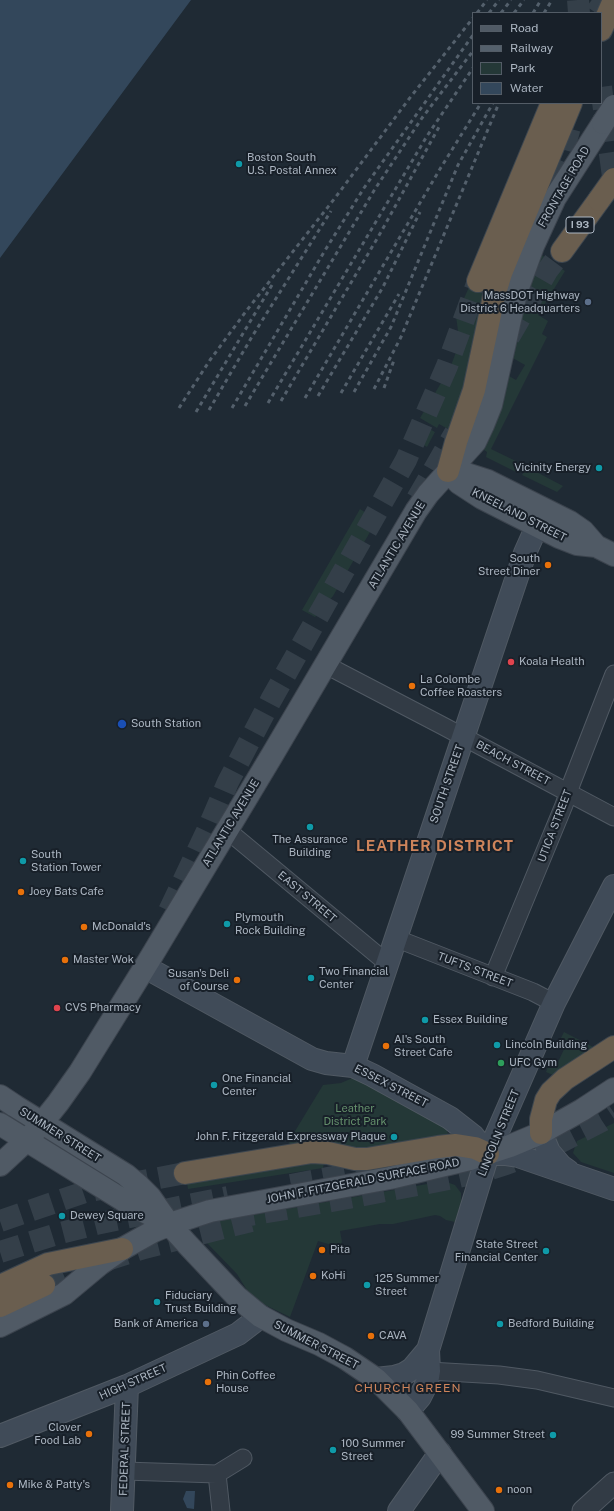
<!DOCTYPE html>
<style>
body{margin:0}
#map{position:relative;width:614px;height:1511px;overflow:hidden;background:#1f2a34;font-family:"Public Sans",sans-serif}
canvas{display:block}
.legend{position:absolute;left:472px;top:12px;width:130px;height:92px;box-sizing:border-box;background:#182029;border:1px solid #535c66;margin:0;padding:5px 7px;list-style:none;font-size:12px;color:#acb6c2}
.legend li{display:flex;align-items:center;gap:8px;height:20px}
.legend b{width:20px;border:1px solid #535c66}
</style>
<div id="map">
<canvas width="614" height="1511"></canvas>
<ul class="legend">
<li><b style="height:5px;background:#505a65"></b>Road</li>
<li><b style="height:5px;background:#54606c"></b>Railway</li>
<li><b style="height:11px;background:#243837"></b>Park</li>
<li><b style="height:11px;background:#33475b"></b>Water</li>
</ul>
</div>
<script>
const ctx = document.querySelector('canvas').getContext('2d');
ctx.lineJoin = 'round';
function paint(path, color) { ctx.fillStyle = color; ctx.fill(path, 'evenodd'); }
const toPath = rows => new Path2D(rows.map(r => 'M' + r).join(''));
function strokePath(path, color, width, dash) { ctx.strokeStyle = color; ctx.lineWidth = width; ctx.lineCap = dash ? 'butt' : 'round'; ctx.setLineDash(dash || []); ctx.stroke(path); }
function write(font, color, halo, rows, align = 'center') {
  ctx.font = font + ' "Public Sans",sans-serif'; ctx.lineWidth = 4; ctx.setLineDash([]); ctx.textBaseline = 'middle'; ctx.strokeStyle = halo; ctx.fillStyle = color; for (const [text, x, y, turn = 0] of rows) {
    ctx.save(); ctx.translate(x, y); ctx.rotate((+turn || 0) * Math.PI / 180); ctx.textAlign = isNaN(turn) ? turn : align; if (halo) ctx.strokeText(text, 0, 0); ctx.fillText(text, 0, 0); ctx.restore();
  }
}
paint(toPath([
 [539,253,565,271,538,315,548,321,542,334,547,337,491,449,522,464,518,473,486,457,487,452,481,448,507,375,516,380,525,365,511,357,522,305],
 [470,285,488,285,481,320,457,412,448,429,439,424,437,428,420,418,450,368,456,352,458,346,458,331,456,316],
 [417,422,435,432,427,447,420,443,414,436,414,427],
 [527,467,563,486,557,492,522,475],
 [360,509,377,520,333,596,315,617,302,610],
 [564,1032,595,1048,553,1075,546,1072,551,1059,558,1062,568,1041,561,1038],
 [355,1077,442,1124,447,1130,448,1135,373,1151,290,1147,289,1141,323,1085,341,1083],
 [614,1123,614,1173,581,1162,573,1153,577,1141],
 [303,1162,324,1163,323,1168,188,1189,187,1182],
 [444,1181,455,1185,461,1193,461,1202,455,1222,446,1220,440,1216,435,1215,393,1224,380,1224,340,1231,342,1242,339,1247,318,1241,290,1317,259,1302,250,1295,237,1274,207,1243,204,1238,206,1227,214,1222]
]), '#243837');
paint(toPath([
 [0,0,191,0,0,258],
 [186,1491,195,1491,194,1509,187,1508,183,1499]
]), '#33475b');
strokePath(toPath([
 [578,0,579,13],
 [596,13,605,0],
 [601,87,614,184],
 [539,211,563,152,572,120],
 [509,337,547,271,562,251],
 [417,499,455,433],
 [169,911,207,831,228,782,271,700,406,460,447,366,478,281],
 [291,1185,417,1161],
 [232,1218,332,1201,454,1178,481,1172,506,1164,555,1145,602,1121,614,1113],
 [0,1221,85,1192,185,1173],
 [0,1252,57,1234,96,1224,228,1197],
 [44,1285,95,1264,144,1248,251,1221]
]), '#343f49', 22, [22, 11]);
const minor = toPath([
 [326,665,443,726,614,817],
 [227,830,387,963],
 [395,938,533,992,554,1003],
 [493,977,564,805,572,782,614,674],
 [429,1371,499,1375,537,1380,614,1398],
 [124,1471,217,1474,243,1458],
 [217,1474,221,1511]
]);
const tertiary = toPath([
 [583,1511,614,1483]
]);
const secondary = toPath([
 [145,967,312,1059,326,1063,353,1066,372,1075,450,1118,473,1136,488,1154,505,1154,518,1156,614,1189],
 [353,1066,525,553,537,526],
 [541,1133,549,1152,561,1166,568,1171],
 [376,1379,394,1377,404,1374,412,1369,428,1350],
 [408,1411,420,1397,427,1383,429,1371,428,1350,488,1154,554,1003,614,886],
 [0,1436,127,1386,238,1334,255,1321,260,1316],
 [122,1511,127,1386],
 [399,1511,440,1453]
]);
const primary = toPath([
 [448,471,459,483,482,498,559,537,577,544,596,546,614,555],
 [448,471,460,472,488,481,570,522,583,531,596,546],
 [0,1096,15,1106,126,1175,139,1186,150,1197,169,1224,187,1244,237,1297,260,1316,286,1330,319,1344,345,1358,376,1379,408,1411,483,1511],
 [0,1124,123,1200,168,1224],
 [0,1165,27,1140,42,1123,58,1103,80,1072,145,967,271,757,416,511,428,494,475,442,483,425,491,405,516,293,533,246,555,198,603,123],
 [0,1326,64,1294,100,1264,122,1249,154,1231,176,1222,210,1211,390,1178,470,1159,510,1146,541,1133,582,1110,614,1089]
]);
const motorway = toPath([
 [601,30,614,0],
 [562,251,599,200],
 [478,281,552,103],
 [448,471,456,442,474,390,494,296,501,273,571,103],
 [541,1133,541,1119,546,1100,551,1092,565,1079,614,1047],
 [185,1173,312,1152,328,1153,355,1159,367,1159,438,1147,456,1145,475,1148,488,1154],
 [0,1286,48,1264,122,1249],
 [0,1306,44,1285]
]);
strokePath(minor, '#505963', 19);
strokePath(tertiary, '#505963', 23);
strokePath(secondary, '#505963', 24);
strokePath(primary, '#3c444e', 24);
strokePath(motorway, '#3d464f', 24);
strokePath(minor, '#323b45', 17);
strokePath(tertiary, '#323b45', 21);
strokePath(secondary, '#404b58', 22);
strokePath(primary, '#505a65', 22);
strokePath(motorway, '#6a5e4f', 22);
strokePath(toPath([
 [477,13,487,0],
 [489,13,499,0],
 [501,13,511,0],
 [514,13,524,0],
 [533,13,541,0],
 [544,13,552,0],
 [384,388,394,360],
 [374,389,401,337,499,103],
 [354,392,391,327,458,165,493,103],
 [341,393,399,294],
 [318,396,383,287,420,212],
 [305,398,440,169,481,103],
 [281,401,381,232,439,127],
 [268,403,427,136,473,68],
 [245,406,375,189,422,118,473,51],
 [179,408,210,360,247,310,335,198,409,99,473,18],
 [232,408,324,252,364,188,473,35],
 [209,410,253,335,331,211],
 [196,412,272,285]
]), '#54606c', 3, [4, 4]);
const primaryBridge = toPath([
 [603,123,614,106]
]);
const motorwayBridge = toPath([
 [599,200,614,179]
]);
strokePath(primaryBridge, '#3c444e', 24, []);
strokePath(motorwayBridge, '#3d464f', 24, []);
strokePath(primaryBridge, '#505a65', 22);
strokePath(motorwayBridge, '#6a5e4f', 22);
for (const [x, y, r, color] of [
 [239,164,4,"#0f9aa8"],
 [588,302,4,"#5c6f8a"],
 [599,468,4,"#0f9aa8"],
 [548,565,4,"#e8710a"],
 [511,662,4,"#e0444e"],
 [412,686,4,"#e8710a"],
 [122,724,5,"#1a4fb4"],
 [310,827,4,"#0f9aa8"],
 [23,861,4,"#0f9aa8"],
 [21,892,4,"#e8710a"],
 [227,924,4,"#0f9aa8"],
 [84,927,4,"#e8710a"],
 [65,960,4,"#e8710a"],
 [311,978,4,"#0f9aa8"],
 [237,980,4,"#e8710a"],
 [57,1008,4,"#e0444e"],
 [425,1020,4,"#0f9aa8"],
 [497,1045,4,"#0f9aa8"],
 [386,1046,4,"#e8710a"],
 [501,1063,4,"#2e9e5b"],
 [214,1085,4,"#0f9aa8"],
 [394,1137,4,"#0f9aa8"],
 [62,1216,4,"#0f9aa8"],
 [322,1250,4,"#e8710a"],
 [546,1251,4,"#0f9aa8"],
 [313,1276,4,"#e8710a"],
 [367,1285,4,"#0f9aa8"],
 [157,1302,4,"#0f9aa8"],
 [206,1324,4,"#5c6f8a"],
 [500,1324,4,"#0f9aa8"],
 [371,1336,4,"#e8710a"],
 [208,1382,4,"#e8710a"],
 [89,1434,4,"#e8710a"],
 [553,1435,4,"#0f9aa8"],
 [333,1450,4,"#0f9aa8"],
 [10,1485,4,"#e8710a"],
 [499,1490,4,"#e8710a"]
]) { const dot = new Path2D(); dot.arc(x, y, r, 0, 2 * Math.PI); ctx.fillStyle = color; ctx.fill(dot); strokePath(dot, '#182029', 1.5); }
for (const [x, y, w] of [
 [580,225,28]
]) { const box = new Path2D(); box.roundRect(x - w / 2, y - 8, w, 16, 3); ctx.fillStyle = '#182029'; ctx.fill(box); strokePath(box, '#acb6c2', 1); }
write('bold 10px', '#acb6c2', null, [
 ["I 93",580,225]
]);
write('11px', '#acb6c2', '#182029', [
 ["Boston South",247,158],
 ["U.S. Postal Annex",247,171],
 ["MassDOT Highway",580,296,"right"],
 ["District 6 Headquarters",580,309,"right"],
 ["Vicinity Energy",591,468,"right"],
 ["South",540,559,"right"],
 ["Street Diner",540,572,"right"],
 ["Koala Health",519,662],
 ["La Colombe",420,680],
 ["Coffee Roasters",420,693],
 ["South Station",131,724],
 ["The Assurance",310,840,"center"],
 ["Building",310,853,"center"],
 ["South",31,855],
 ["Station Tower",31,868],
 ["Joey Bats Cafe",29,892],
 ["Plymouth",235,918],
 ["Rock Building",235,931],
 ["McDonald's",92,927],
 ["Master Wok",73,960],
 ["Two Financial",319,972],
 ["Center",319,985],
 ["Susan's Deli",229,974,"right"],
 ["of Course",229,987,"right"],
 ["CVS Pharmacy",65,1008],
 ["Essex Building",433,1020],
 ["Al's South",394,1040],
 ["Street Cafe",394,1053],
 ["Lincoln Building",505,1045],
 ["UFC Gym",509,1063],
 ["One Financial",222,1079],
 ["Center",222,1092],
 ["John F. Fitzgerald Expressway Plaque",386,1137,"right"],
 ["Dewey Square",70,1216],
 ["State Street",538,1245,"right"],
 ["Financial Center",538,1258,"right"],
 ["Pita",330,1250],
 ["KoHi",321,1276],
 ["125 Summer",375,1279],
 ["Street",375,1292],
 ["Fiduciary",165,1296],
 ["Trust Building",165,1309],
 ["Bank of America",198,1324,"right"],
 ["Bedford Building",508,1324],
 ["CAVA",379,1336],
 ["Phin Coffee",216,1376],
 ["House",216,1389],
 ["Clover",81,1428,"right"],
 ["Food Lab",81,1441,"right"],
 ["99 Summer Street",545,1435,"right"],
 ["100 Summer",341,1444],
 ["Street",341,1457],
 ["Mike & Patty's",18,1485],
 ["noon",507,1490]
], 'left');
write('11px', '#acb6c2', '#182029', [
 ["FRONTAGE ROAD",564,187,-60],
 ["KNEELAND STREET",519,515,27],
 ["ATLANTIC AVENUE",397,545,-59],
 ["BEACH STREET",513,763,28],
 ["SOUTH STREET",447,784,-71],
 ["ATLANTIC AVENUE",231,823,-59],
 ["UTICA STREET",555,826,-69],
 ["EAST STREET",307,897,40],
 ["TUFTS STREET",475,970,21],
 ["ESSEX STREET",391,1086,27],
 ["LINCOLN STREET",499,1133,-68],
 ["SUMMER STREET",60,1135,32],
 ["JOHN F. FITZGERALD SURFACE ROAD",363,1181,-11],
 ["SUMMER STREET",316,1345,27],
 ["HIGH STREET",133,1382,-24],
 ["FEDERAL STREET",125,1449,-88]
]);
write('11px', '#65916c', '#182029', [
 ["Leather",355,1109],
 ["District Park",355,1122]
]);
ctx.letterSpacing = '1px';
write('12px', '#ce845b', '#182029', [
 ["CHURCH GREEN",408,1388]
]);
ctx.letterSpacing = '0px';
ctx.letterSpacing = '1px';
write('bold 15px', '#ce845b', '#182029', [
 ["LEATHER DISTRICT",435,846]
]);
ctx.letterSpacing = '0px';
</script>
